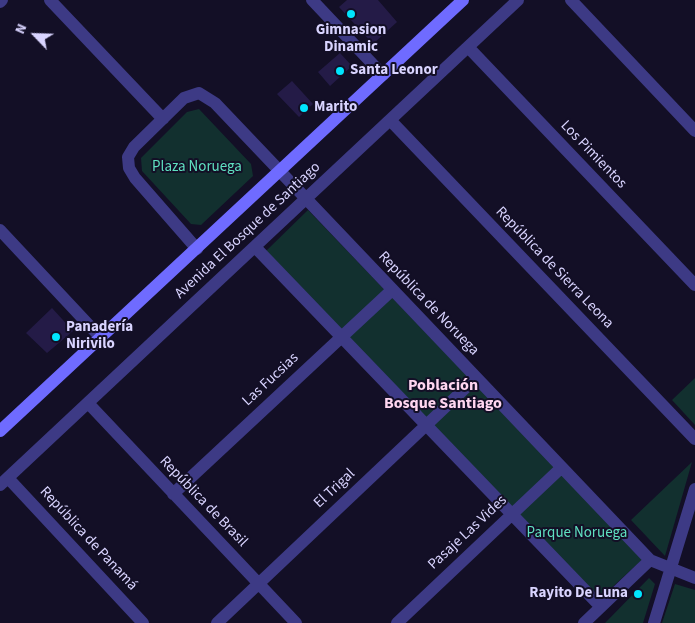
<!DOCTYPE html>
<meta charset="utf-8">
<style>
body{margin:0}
#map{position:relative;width:695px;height:623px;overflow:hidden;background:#130f26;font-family:"Source Sans 3",sans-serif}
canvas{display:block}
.north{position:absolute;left:10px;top:10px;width:50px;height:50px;-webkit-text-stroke:4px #130f26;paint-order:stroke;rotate:294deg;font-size:14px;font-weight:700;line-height:20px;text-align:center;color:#d9d4ff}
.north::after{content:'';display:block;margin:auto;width:18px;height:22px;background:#d9d4ff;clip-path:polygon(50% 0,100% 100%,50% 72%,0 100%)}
</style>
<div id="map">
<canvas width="695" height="623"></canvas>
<div class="north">N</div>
</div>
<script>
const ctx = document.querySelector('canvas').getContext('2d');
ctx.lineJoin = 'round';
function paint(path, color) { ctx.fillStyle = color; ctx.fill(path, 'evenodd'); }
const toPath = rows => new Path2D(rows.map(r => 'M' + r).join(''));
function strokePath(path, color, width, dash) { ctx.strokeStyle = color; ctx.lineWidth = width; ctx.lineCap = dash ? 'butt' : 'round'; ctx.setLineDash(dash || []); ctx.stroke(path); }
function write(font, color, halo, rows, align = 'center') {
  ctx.font = font + ' "Source Sans 3",sans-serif'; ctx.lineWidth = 4; ctx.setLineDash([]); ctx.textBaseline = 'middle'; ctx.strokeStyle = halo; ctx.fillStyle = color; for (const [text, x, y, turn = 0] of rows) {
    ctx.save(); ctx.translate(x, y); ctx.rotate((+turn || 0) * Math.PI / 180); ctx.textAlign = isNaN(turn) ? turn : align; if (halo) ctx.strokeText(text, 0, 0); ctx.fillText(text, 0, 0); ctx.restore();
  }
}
paint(toPath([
 [199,109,251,164,253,176,201,225,191,224,142,171,141,158,187,112],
 [308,210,643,559,599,599,266,251],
 [695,378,695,425,672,400],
 [692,462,665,556,631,520],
 [649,578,655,584,643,623,605,623],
 [675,584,695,590,695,623,662,623]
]), '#12302f');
paint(toPath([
 [347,0,378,0,397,22,373,44,339,7],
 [340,53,352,66,330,86,318,72],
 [292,81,313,104,299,117,277,94],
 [52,308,73,331,47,353,26,333]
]), '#241b47');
strokePath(toPath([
 [50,0,163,119],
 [312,0,383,75],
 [571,0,695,131],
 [0,2,2,0],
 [468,47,695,285],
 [390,120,695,439],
 [0,230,101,338],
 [255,247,601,607],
 [197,249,135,178,129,168,128,157,134,147,184,98,199,93,215,103,650,560,695,578],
 [88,403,296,623],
 [8,478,143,623],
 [0,485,518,0],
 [173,494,392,290],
 [217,623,476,378],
 [397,623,561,468],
 [584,623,650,560],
 [654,623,695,489]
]), '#3d3a85', 12);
strokePath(toPath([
 [0,431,463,0]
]), '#6f6bff', 12);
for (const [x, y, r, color] of [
 [351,14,5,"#00e5ff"],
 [340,71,5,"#00e5ff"],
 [304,108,5,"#00e5ff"],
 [56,337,5,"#00e5ff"],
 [638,594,5,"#00e5ff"]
]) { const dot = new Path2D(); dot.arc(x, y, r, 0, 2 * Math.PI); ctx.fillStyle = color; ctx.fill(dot); strokePath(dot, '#130f26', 2); }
write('bold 15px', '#d9d4ff', '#130f26', [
 ["Gimnasion",351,31,"center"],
 ["Dinamic",351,48,"center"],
 ["Santa Leonor",350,71],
 ["Marito",314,108],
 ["Panadería",66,328],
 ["Nirivilo",66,345],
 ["Rayito De Luna",628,594,"right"]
], 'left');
write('15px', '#d9d4ff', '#130f26', [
 ["Los Pimientos",593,155,46],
 ["Avenida El Bosque de Santiago",248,231,-43],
 ["República de Sierra Leona",554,268,46],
 ["República de Noruega",428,304,46],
 ["Las Fucsias",271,380,-43],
 ["El Trigal",335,489,-43],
 ["República de Brasil",203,502,46],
 ["Pasaje Las Vides",468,533,-43],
 ["República de Panamá",88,539,47]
]);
write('15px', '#5fe0c0', '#130f26', [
 ["Plaza Noruega",197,168],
 ["Parque Noruega",577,534]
]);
write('bold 16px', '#ffd6f0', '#130f26', [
 ["Población",443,386],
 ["Bosque Santiago",443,404]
]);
</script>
